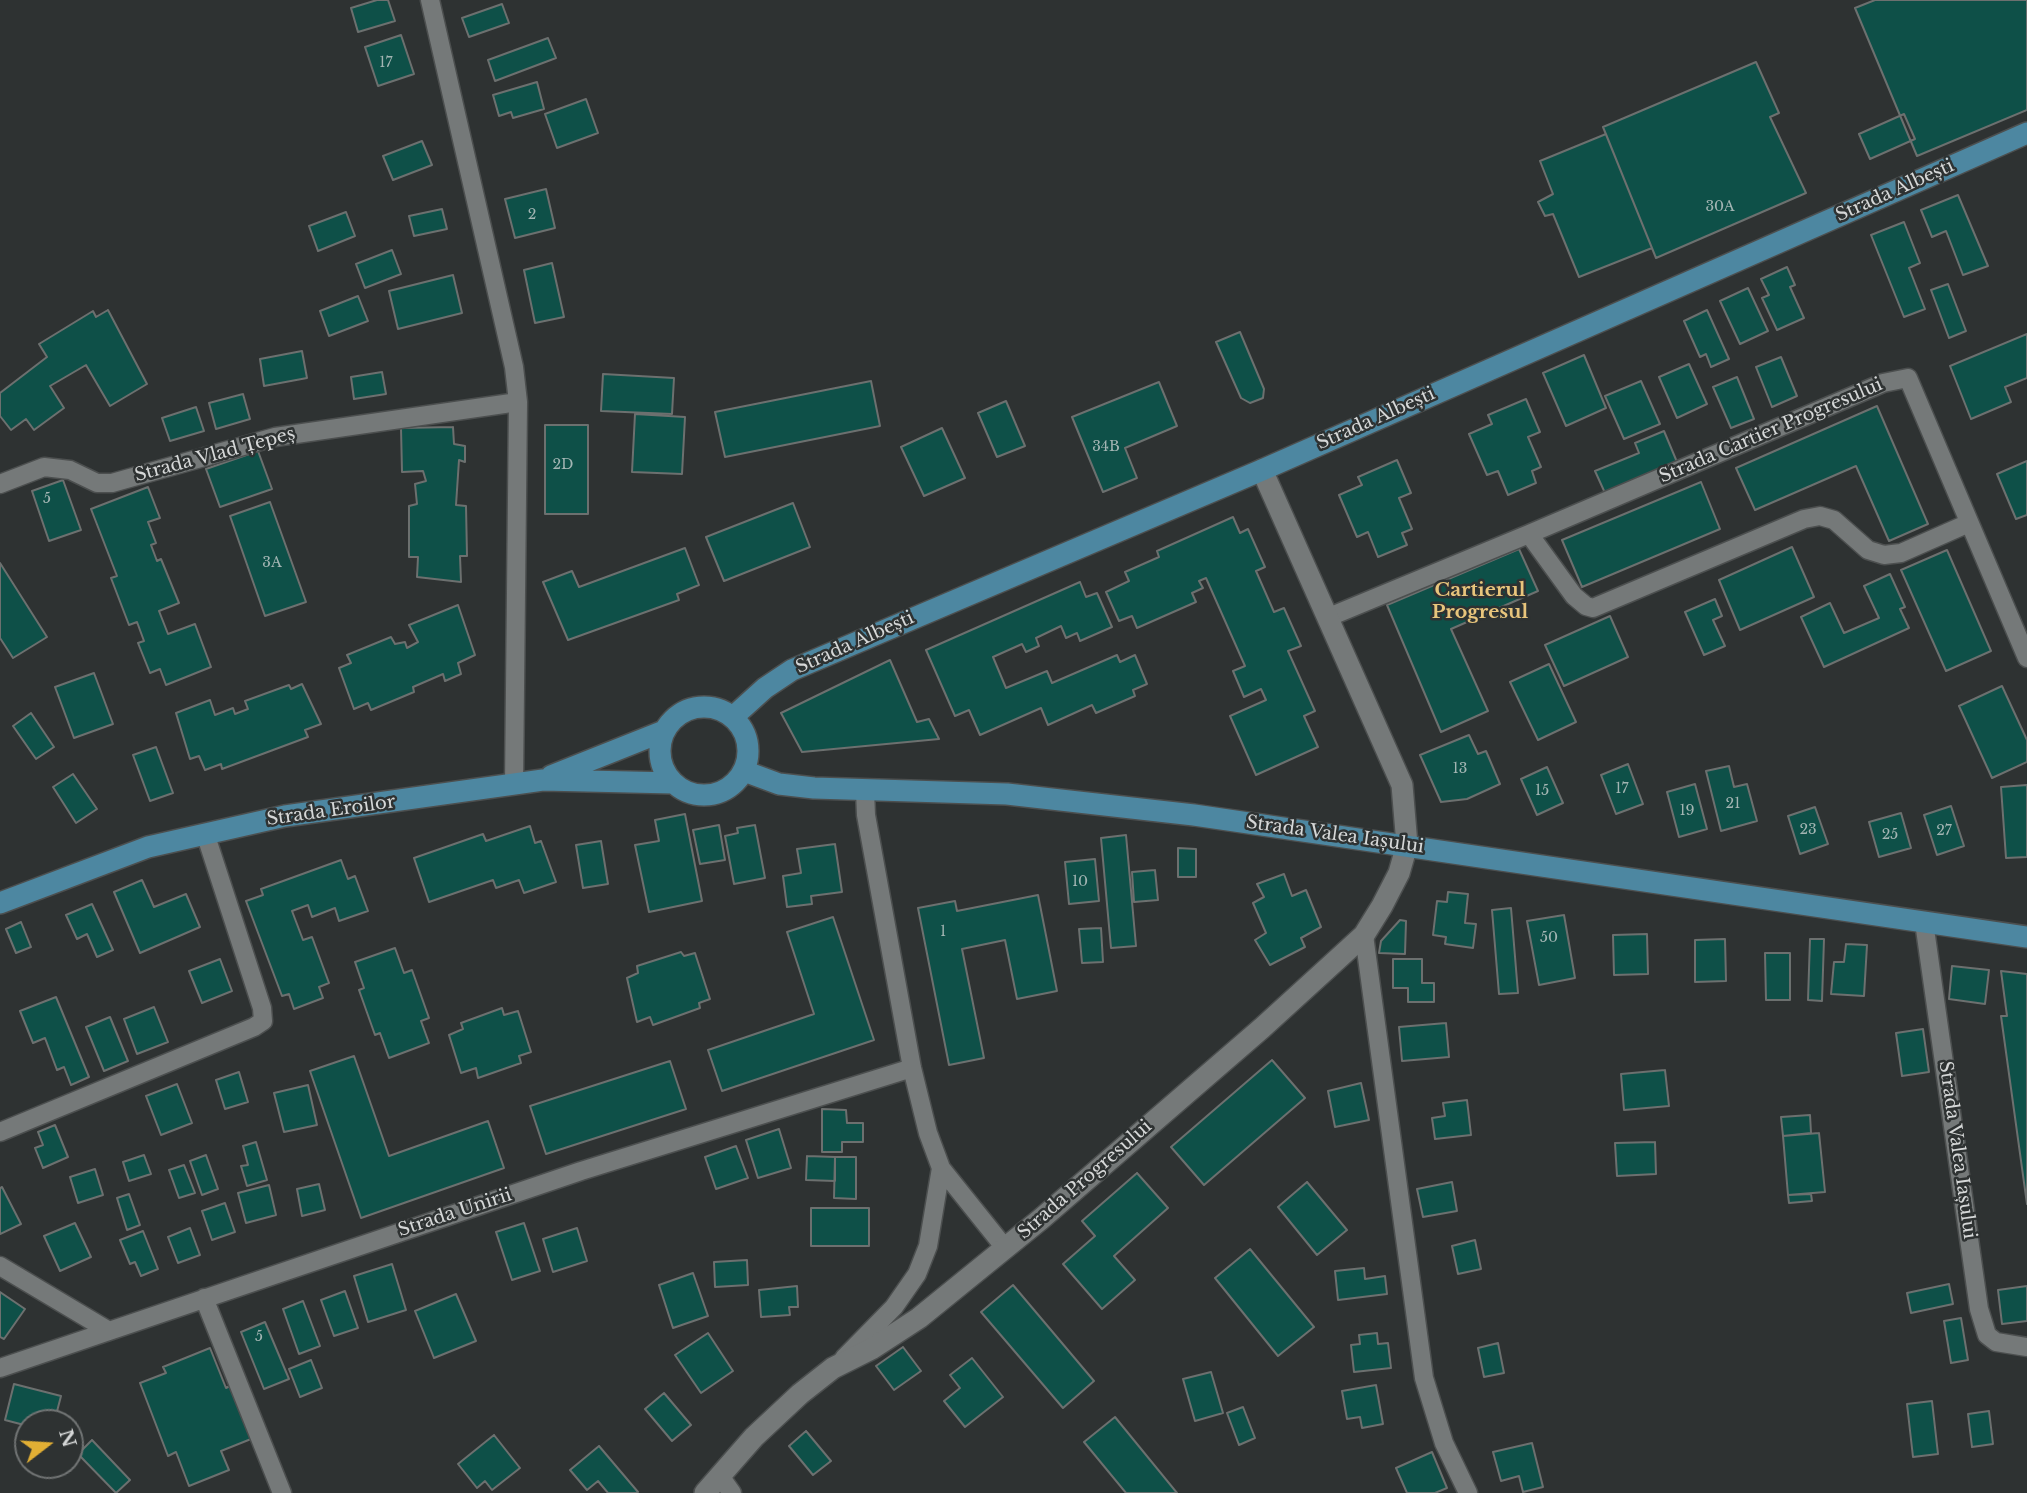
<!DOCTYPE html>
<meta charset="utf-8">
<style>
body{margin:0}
#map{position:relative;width:2027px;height:1493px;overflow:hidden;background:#2e3232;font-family:"Libre Baskerville",serif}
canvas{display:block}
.north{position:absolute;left:14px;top:1409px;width:70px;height:70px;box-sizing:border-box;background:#2e3232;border:2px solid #717474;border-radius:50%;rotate:73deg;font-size:19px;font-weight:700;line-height:28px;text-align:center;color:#d5d7d7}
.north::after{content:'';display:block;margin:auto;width:24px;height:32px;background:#e2af34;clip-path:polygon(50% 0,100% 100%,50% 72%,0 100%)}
</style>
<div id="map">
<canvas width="2027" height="1493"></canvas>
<div class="north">N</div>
</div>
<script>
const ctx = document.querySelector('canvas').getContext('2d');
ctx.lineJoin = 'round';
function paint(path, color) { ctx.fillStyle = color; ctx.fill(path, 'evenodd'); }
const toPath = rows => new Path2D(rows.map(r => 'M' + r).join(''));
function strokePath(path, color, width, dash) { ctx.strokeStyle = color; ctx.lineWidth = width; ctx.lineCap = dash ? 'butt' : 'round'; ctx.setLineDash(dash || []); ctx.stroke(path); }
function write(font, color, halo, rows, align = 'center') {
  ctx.font = font + ' "Libre Baskerville",serif'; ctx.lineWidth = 5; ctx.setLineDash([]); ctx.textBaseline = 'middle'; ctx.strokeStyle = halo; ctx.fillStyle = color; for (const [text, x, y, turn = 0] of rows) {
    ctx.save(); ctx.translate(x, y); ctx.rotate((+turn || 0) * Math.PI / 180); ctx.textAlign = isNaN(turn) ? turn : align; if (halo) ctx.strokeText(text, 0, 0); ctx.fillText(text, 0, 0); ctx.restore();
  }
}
const building = toPath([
 [377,0,388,0,395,21,358,32,351,8,377,0],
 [1875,0,2027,0,2027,110,1917,156,1855,8,1875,0],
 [502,4,509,23,469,37,462,18,502,4],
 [401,35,414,74,378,86,365,47,401,35],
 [548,38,556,58,495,81,488,60,548,38],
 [1756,62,1779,113,1770,117,1806,193,1656,258,1603,127,1756,62],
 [537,82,544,109,513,118,511,112,499,116,493,95,537,82],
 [586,99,598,133,557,148,545,114,586,99],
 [1904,114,1915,139,1870,159,1859,134,1904,114],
 [1606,134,1652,248,1579,277,1553,214,1545,216,1538,202,1553,194,1540,161,1606,134],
 [422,141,432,165,393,180,383,156,422,141],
 [546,189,555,228,515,238,505,199,546,189],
 [1958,195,1988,266,1963,275,1946,231,1932,237,1921,210,1958,195],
 [442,209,447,229,414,236,409,216,442,209],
 [346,212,355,236,318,251,309,226,346,212],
 [1904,222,1920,263,1909,268,1925,309,1904,317,1871,235,1904,222],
 [392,250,401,274,365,288,356,264,392,250],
 [552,263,564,317,535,323,524,270,552,263],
 [1787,267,1795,285,1790,287,1804,318,1777,330,1762,298,1769,295,1761,279,1787,267],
 [453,275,462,313,398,329,389,291,453,275],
 [1948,284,1966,331,1949,338,1931,290,1948,284],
 [1748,288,1768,331,1740,344,1720,301,1748,288],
 [358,296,368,321,329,336,320,311,358,296],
 [108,310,147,384,110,406,86,365,50,386,64,408,34,430,26,419,11,430,0,416,0,393,47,357,39,344,93,311,96,317,108,310],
 [1707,310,1729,359,1711,367,1706,354,1700,357,1684,321,1707,310],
 [1240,332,1264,389,1263,398,1250,403,1241,398,1216,342,1240,332],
 [2027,334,2027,378,2005,387,2011,402,1971,419,1950,366,2027,334],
 [302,351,307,378,264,386,260,359,302,351],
 [1584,355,1606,408,1566,426,1543,373,1584,355],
 [1781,357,1797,396,1772,407,1756,367,1781,357],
 [1689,364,1707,404,1677,418,1659,377,1689,364],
 [382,372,386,394,354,399,351,377,382,372],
 [603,374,674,378,672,414,601,411,603,374],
 [1737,377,1754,419,1731,428,1713,387,1737,377],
 [871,381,880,426,725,457,715,412,871,381],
 [1641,381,1660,424,1624,439,1605,396,1641,381],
 [1159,382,1177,426,1125,448,1137,478,1103,492,1072,417,1159,382],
 [243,394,250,419,216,429,209,403,243,394],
 [1526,399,1540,432,1528,437,1541,467,1532,471,1536,483,1508,495,1498,471,1487,475,1469,434,1492,424,1488,415,1526,399],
 [1006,401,1025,446,997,457,978,413,1006,401],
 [1877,406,1928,524,1889,541,1856,466,1755,510,1736,468,1877,406],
 [196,407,204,431,170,441,162,418,196,407],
 [635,414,685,417,682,474,632,472,635,414],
 [545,425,588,425,588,514,545,514,545,425],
 [453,427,454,444,465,446,465,462,459,460,456,505,466,506,467,556,460,556,461,582,417,577,418,557,409,557,409,506,417,504,415,484,426,481,423,471,402,472,401,428,453,427],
 [942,428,965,478,924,496,901,447,942,428],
 [1664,431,1677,462,1605,493,1595,471,1639,453,1635,443,1664,431],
 [258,451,272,489,220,507,206,469,258,451],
 [1397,460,1411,493,1399,498,1412,529,1402,533,1407,545,1378,557,1368,532,1357,537,1339,495,1362,485,1358,477,1397,460],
 [2027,461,2027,515,2016,519,1997,474,2027,461],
 [63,480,81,530,49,541,32,491,63,480],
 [1701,482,1720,529,1582,587,1562,540,1701,482],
 [148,487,160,518,148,522,156,543,151,545,157,561,161,559,179,603,159,611,168,634,195,624,211,667,166,685,160,669,150,673,138,643,144,641,137,622,129,625,111,578,117,576,91,509,148,487],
 [270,502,306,602,265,616,230,516,270,502],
 [793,503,810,547,724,581,706,537,793,503],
 [1233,517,1240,533,1248,529,1265,567,1256,571,1274,612,1284,608,1301,646,1288,651,1315,711,1304,716,1318,747,1256,775,1230,716,1266,700,1261,689,1244,697,1233,671,1245,666,1206,578,1199,581,1203,588,1192,593,1196,602,1137,628,1132,616,1119,621,1106,592,1129,581,1125,572,1159,557,1157,551,1233,517],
 [1792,547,1814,597,1740,630,1719,580,1792,547],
 [685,548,699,585,677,594,679,600,568,640,543,582,572,571,579,587,685,548],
 [1519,549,1538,591,1451,629,1488,711,1441,732,1387,605,1519,549],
 [1947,550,1991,651,1946,671,1901,570,1947,550],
 [0,563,47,637,13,658,0,638,0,563],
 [1890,574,1905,607,1900,609,1909,628,1824,667,1801,617,1830,603,1844,633,1879,618,1864,586,1890,574],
 [1080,582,1086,597,1097,593,1112,627,1080,641,1077,633,1066,638,1061,626,1036,638,1039,646,1026,652,1022,644,993,657,1006,688,1047,671,1052,683,1117,655,1120,662,1135,655,1147,684,1133,690,1135,696,1096,713,1092,705,1048,725,1041,708,980,735,969,710,955,716,926,650,1080,582],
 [1715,599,1722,616,1713,620,1725,646,1704,655,1685,612,1715,599],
 [458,605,475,655,458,663,461,674,445,681,443,674,413,687,414,692,371,710,368,703,354,709,339,668,351,663,347,655,391,637,395,644,405,642,407,648,418,642,409,625,458,605],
 [1610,616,1628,657,1564,686,1545,645,1610,616],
 [890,660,917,722,929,719,939,739,802,752,781,713,890,660],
 [1549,664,1576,722,1538,740,1510,682,1549,664],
 [94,673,113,724,74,738,55,687,94,673],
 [302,684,321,724,305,730,308,737,222,769,221,764,205,770,199,756,190,759,176,713,210,700,215,715,233,708,235,714,248,709,245,701,289,685,291,689,302,684],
 [2002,686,2027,740,2027,762,1992,778,1959,706,2002,686],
 [31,713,54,747,36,759,13,726,31,713],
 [1469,735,1478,754,1486,751,1500,784,1467,799,1441,802,1420,755,1469,735],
 [156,747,173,793,150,801,133,755,156,747],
 [1628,764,1643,804,1616,814,1601,775,1628,764],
 [1729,766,1734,787,1747,784,1757,821,1721,831,1706,771,1729,766],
 [1547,767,1563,803,1537,815,1521,779,1547,767],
 [73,774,97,809,76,823,53,787,73,774],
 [1695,784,1707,829,1679,837,1667,792,1695,784],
 [2027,785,2027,857,2006,858,2001,787,2027,785],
 [1951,806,1964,846,1937,855,1924,815,1951,806],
 [1815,807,1828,844,1800,854,1788,816,1815,807],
 [1901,813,1911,848,1879,857,1869,822,1901,813],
 [685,814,702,901,649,912,635,845,659,841,655,820,685,814],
 [719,825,725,860,700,864,693,830,719,825],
 [755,825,765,878,734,884,725,836,738,833,737,828,755,825],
 [530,826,535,843,541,841,556,882,524,893,519,880,496,888,493,880,429,902,414,858,483,834,486,841,530,826],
 [1126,835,1136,946,1111,948,1101,838,1126,835],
 [601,841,608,884,583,888,576,845,601,841],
 [835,844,842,892,811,896,812,904,787,907,783,876,801,873,797,849,835,844],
 [1178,848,1196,849,1196,877,1178,877,1178,848],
 [1095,859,1099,901,1069,904,1065,862,1095,859],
 [341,860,348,879,355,876,368,911,339,921,335,908,312,917,308,905,292,911,303,940,312,937,329,983,319,987,323,998,294,1009,289,994,282,996,246,901,263,895,261,889,341,860],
 [1155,870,1158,900,1134,902,1132,872,1155,870],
 [1284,874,1292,896,1306,890,1321,927,1301,938,1305,947,1270,965,1255,940,1266,933,1253,903,1264,897,1257,884,1284,874],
 [142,880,154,907,186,894,200,927,140,953,114,892,142,880],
 [1448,892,1468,894,1465,923,1476,924,1473,948,1445,944,1446,937,1433,935,1437,901,1447,902,1448,892],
 [1038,895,1057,991,1017,999,1005,940,962,949,984,1058,949,1065,918,908,955,901,957,911,1038,895],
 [92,904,113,950,97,957,87,934,77,939,66,915,92,904],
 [1511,908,1518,993,1499,994,1492,910,1511,908],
 [1564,915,1575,978,1539,985,1527,921,1564,915],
 [833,917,874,1040,722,1091,708,1050,814,1014,787,932,833,917],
 [1400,920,1406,921,1405,954,1379,953,1381,941,1400,920],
 [21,922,31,947,16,953,6,929,21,922],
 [1101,928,1103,962,1082,963,1079,929,1101,928],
 [1647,934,1648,974,1614,975,1613,935,1647,934],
 [1725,939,1726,981,1695,982,1695,940,1725,939],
 [1810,939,1824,939,1822,1001,1808,1000,1810,939],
 [1846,944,1867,945,1864,996,1831,994,1834,962,1844,962,1846,944],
 [395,948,404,973,412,970,429,1018,421,1021,429,1043,389,1058,380,1033,375,1035,359,990,364,988,355,962,395,948],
 [681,952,684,956,695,953,710,999,699,1003,700,1008,653,1025,650,1017,637,1022,627,978,638,973,637,966,681,952],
 [1765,953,1790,953,1790,1000,1766,1000,1765,953],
 [220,959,232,991,202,1003,189,971,220,959],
 [1393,959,1422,959,1422,983,1434,983,1434,1002,1408,1002,1408,988,1393,988,1393,959],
 [1952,966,1989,970,1985,1004,1949,999,1952,966],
 [2001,971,2027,974,2027,1204,2001,1016,2007,1016,2001,971],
 [56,997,89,1077,71,1085,64,1067,57,1070,45,1038,33,1043,20,1011,56,997],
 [154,1007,168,1042,137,1054,124,1019,154,1007],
 [502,1008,504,1015,518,1011,531,1052,519,1056,521,1063,478,1078,476,1068,461,1073,449,1035,463,1029,461,1023,502,1008],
 [110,1017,128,1061,104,1071,86,1027,110,1017],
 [1446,1023,1449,1057,1402,1061,1399,1027,1446,1023],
 [1923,1029,1929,1072,1902,1076,1896,1033,1923,1029],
 [354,1056,389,1156,488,1121,504,1168,361,1218,310,1071,354,1056],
 [1272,1060,1305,1098,1204,1185,1171,1147,1272,1060],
 [670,1061,686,1109,546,1154,530,1106,670,1061],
 [1665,1070,1669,1106,1624,1110,1621,1074,1665,1070],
 [239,1072,248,1102,225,1109,216,1080,239,1072],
 [1361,1083,1369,1120,1335,1127,1328,1091,1361,1083],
 [177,1084,192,1123,161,1135,146,1096,177,1084],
 [308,1085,317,1125,284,1132,274,1093,308,1085],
 [1467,1100,1471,1135,1435,1139,1432,1118,1445,1116,1443,1103,1467,1100],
 [822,1109,846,1110,847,1123,863,1123,863,1142,842,1142,842,1152,822,1152,822,1109],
 [1810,1115,1811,1133,1783,1136,1781,1117,1810,1115],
 [55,1125,68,1157,43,1168,35,1148,43,1145,38,1132,55,1125],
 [779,1129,791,1168,758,1178,746,1140,779,1129],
 [1819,1133,1825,1192,1788,1195,1783,1136,1819,1133],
 [256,1142,267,1180,247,1186,241,1166,248,1165,243,1146,256,1142],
 [1655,1142,1656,1174,1617,1176,1615,1143,1655,1142],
 [736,1146,748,1178,716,1189,705,1157,736,1146],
 [144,1155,151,1174,129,1181,123,1162,144,1155],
 [206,1155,218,1189,202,1195,190,1161,206,1155],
 [807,1156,835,1157,835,1181,806,1180,807,1156],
 [835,1157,856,1157,856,1199,834,1198,835,1157],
 [184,1165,195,1193,179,1198,169,1170,184,1165],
 [95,1169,103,1195,78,1203,70,1177,95,1169],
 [1137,1173,1168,1208,1114,1256,1135,1280,1102,1309,1063,1264,1095,1236,1082,1221,1137,1173],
 [1307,1182,1347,1230,1317,1255,1278,1207,1307,1182],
 [1452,1182,1457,1211,1423,1217,1417,1189,1452,1182],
 [319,1184,325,1210,302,1216,297,1189,319,1184],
 [269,1185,276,1215,246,1223,238,1193,269,1185],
 [2,1187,21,1224,0,1234,0,1188,2,1187],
 [129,1194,140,1225,127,1230,117,1198,129,1194],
 [1811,1194,1812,1201,1789,1203,1788,1195,1811,1194],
 [225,1203,235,1232,212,1240,202,1211,225,1203],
 [811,1208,869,1208,869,1246,811,1246,811,1208],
 [75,1223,91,1257,60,1271,44,1236,75,1223],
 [524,1223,540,1271,512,1280,496,1232,524,1223],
 [190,1228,200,1255,178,1263,168,1237,190,1228],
 [577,1228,587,1261,553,1272,543,1239,577,1228],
 [143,1231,158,1269,141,1276,135,1262,130,1264,120,1240,143,1231],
 [1475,1240,1481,1269,1458,1274,1452,1246,1475,1240],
 [1250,1249,1314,1327,1278,1356,1215,1278,1250,1249],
 [747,1260,748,1285,715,1287,714,1262,747,1260],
 [392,1264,406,1310,368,1322,354,1276,392,1264],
 [1364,1268,1365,1279,1385,1276,1387,1294,1338,1300,1335,1271,1364,1268],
 [693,1273,708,1316,673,1328,659,1285,693,1273],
 [1949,1284,1953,1304,1911,1313,1907,1293,1949,1284],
 [1013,1285,1094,1381,1063,1408,981,1312,1013,1285],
 [797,1286,798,1307,789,1307,790,1315,761,1317,759,1290,797,1286],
 [2027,1286,2027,1321,2002,1324,1998,1290,2027,1286],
 [345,1291,358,1328,334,1336,321,1300,345,1291],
 [0,1292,25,1309,4,1339,0,1337,0,1292],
 [456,1294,476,1341,434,1358,415,1311,456,1294],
 [303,1301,320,1346,299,1354,283,1309,303,1301],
 [1961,1318,1968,1360,1951,1363,1944,1321,1961,1318],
 [265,1322,289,1379,264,1389,241,1332,265,1322],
 [708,1333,733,1371,701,1393,675,1355,708,1333],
 [1377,1333,1378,1344,1388,1343,1391,1368,1354,1372,1351,1345,1360,1344,1359,1335,1377,1333],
 [1498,1343,1504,1373,1484,1377,1478,1348,1498,1343],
 [903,1347,921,1371,894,1390,876,1366,903,1347],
 [210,1348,226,1388,230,1386,251,1439,221,1451,229,1470,189,1486,176,1452,168,1456,140,1383,166,1373,163,1367,210,1348],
 [972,1358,1003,1397,965,1427,944,1401,960,1388,950,1375,972,1358],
 [311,1360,322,1388,300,1397,289,1369,311,1360],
 [1211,1372,1223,1413,1195,1421,1183,1379,1211,1372],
 [14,1384,61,1396,54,1423,28,1423,28,1426,5,1420,14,1384],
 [1376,1385,1383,1424,1362,1428,1360,1417,1347,1419,1342,1391,1376,1385],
 [664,1393,691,1425,672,1441,645,1409,664,1393],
 [1932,1401,1938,1454,1913,1457,1907,1404,1932,1401],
 [1243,1407,1255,1438,1239,1445,1227,1413,1243,1407],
 [1989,1411,1993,1444,1972,1447,1968,1414,1989,1411],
 [1115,1417,1177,1493,1126,1493,1084,1442,1115,1417],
 [806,1431,831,1461,813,1475,789,1446,806,1431],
 [494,1435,520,1468,492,1490,485,1481,477,1488,458,1464,494,1435],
 [92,1440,130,1480,116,1493,78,1454,92,1440],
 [1532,1443,1543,1487,1523,1492,1519,1476,1501,1481,1493,1452,1532,1443],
 [599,1446,638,1492,637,1493,608,1493,598,1481,587,1490,570,1470,599,1446],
 [1432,1452,1447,1488,1435,1493,1407,1493,1396,1468,1432,1452]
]);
paint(building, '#0e5048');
strokePath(building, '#6c706f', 2);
const street = toPath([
 [430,0,514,367,518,402,514,784],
 [0,484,44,467,70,470,97,483,112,483,275,437,518,402],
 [1529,534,1883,383,1908,378,2027,658],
 [1329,617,1529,534,1574,596,1586,606,1593,608,1804,519,1820,516,1834,520,1868,550,1884,555,1901,553,1969,523],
 [865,791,866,815,912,1068,928,1133,941,1168,1005,1248],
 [1924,922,1979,1309,1987,1335,1996,1342,2027,1347],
 [1364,935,1424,1378,1444,1443,1468,1493],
 [0,1132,254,1027,263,1021,262,1008,205,833],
 [0,1266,109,1331],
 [204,1298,282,1493],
 [844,1358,894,1307,917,1274,928,1246,941,1168],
 [0,1368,581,1171,912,1068],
 [720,1476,732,1493]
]);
const secondary = toPath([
 [705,1493,754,1437,800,1394,833,1368,873,1348,919,1318,1041,1219,1262,1028,1364,935,1382,906,1399,873,1407,845,1402,785,1262,470]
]);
const primary = toPath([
 '660 751a44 44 0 1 1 88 0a44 44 0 1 1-88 0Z',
 [733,717,765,688,792,670,1262,470,2027,133],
 [744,771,779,784,814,788,1007,794,1194,815,2027,937],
 [551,776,664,731],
 [0,903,148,847,285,816,543,780,673,783]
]);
strokePath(street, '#4c4f4f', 21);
strokePath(secondary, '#4c4f4f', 24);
strokePath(primary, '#4c4f4f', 24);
strokePath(street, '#757979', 18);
strokePath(secondary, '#757979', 21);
strokePath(primary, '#4d87a1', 21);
write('14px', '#a3b5b3', null, [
 ["17",386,63],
 ["30A",1720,207],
 ["2",532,215],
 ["34B",1106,447],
 ["2D",563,465],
 ["5",47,499],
 ["3A",272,563],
 ["13",1460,769],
 ["17",1622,789],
 ["15",1542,791],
 ["21",1733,804],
 ["19",1687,811],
 ["23",1808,830],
 ["27",1944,831],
 ["25",1890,835],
 ["10",1080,882],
 ["1",943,932],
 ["50",1549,938],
 ["5",259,1337]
]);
write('18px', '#d5d7d7', '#2e3232', [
 ["Strada Albești",1895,191,-24],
 ["Strada Albești",1376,419,-24],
 ["Strada Cartier Progresului",1771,431,-23],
 ["Strada Vlad Țepeș",215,455,-15],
 ["Strada Albești",855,643,-24],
 ["Strada Eroilor",331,811,-8],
 ["Strada Valea Iașului",1335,835,8],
 ["Strada Valea Iașului",1957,1150,82],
 ["Strada Progresului",1085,1180,-41],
 ["Strada Unirii",455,1213,-18]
]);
write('bold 19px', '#e8c57c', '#2e3232', [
 ["Cartierul",1480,591],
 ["Progresul",1480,613]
]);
</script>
